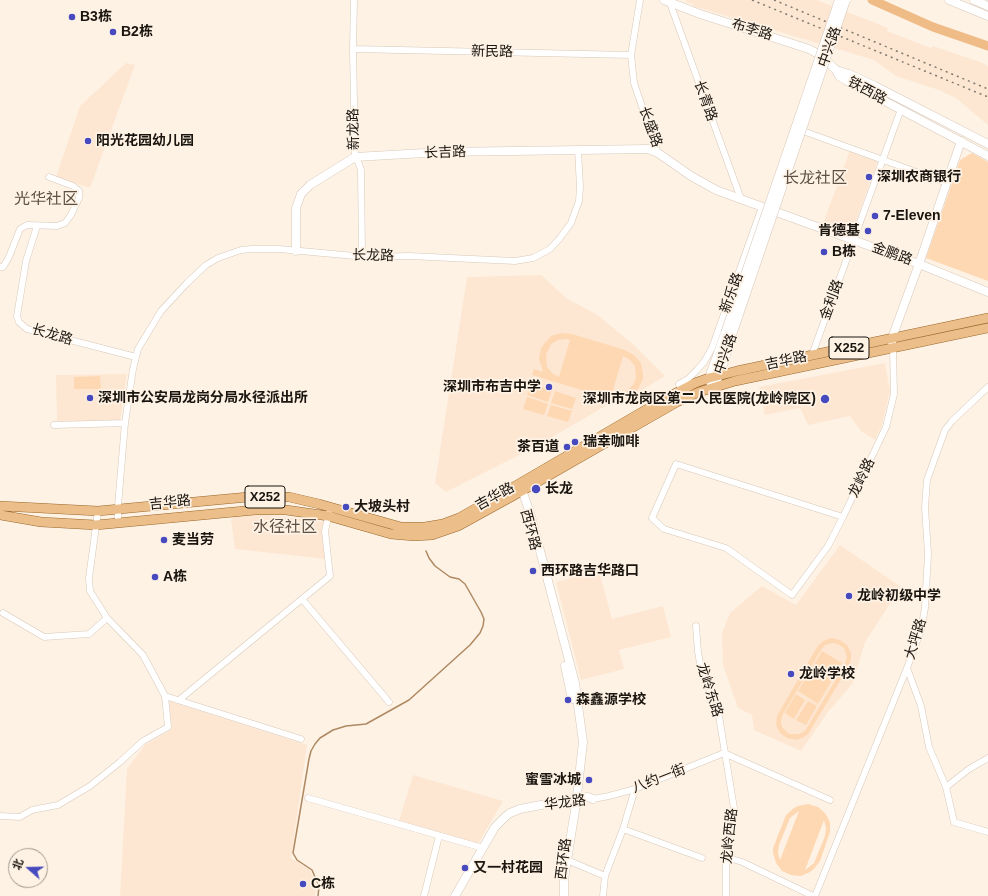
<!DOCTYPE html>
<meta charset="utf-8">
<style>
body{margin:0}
#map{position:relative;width:988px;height:896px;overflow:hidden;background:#fef2e5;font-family:Helvetica,"Noto Sans SC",sans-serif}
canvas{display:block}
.north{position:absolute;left:8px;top:848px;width:40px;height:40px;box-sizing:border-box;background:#fef2e5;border:1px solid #a39a8f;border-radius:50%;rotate:290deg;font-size:11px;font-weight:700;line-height:16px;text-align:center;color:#1a150f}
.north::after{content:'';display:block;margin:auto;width:14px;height:18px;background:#4749be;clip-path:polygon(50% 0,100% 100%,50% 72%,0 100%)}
</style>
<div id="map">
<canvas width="988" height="896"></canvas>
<div class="north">北</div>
</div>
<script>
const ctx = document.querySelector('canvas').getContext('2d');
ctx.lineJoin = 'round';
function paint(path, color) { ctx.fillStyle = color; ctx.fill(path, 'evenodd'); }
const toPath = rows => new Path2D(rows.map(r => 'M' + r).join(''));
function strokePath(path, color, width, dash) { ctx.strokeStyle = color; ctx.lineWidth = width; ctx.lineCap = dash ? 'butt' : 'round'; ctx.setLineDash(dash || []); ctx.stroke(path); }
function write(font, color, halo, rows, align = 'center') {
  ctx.font = font + ' Helvetica,"Noto Sans SC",sans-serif'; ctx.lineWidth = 3.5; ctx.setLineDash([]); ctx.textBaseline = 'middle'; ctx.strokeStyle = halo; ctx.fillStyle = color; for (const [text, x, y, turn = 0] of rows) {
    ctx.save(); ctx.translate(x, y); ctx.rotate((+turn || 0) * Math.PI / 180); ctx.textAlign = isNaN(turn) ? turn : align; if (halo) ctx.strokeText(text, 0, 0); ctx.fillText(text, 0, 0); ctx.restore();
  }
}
paint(toPath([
 [686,0,817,0,888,28,887,31,931,48,933,46,980,62,988,66,988,125,956,98,936,89,896,76,874,60,693,6,693,4,686,2],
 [126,63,135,65,90,188,56,177,80,106],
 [850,150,878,160,852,232,824,221],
 [541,275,566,298,596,314,633,344,665,376,631,397,626,400,614,401,537,446,446,492,435,483,467,277],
 [885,363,890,391,882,425,875,440,861,431,850,416,808,425,800,408,765,415,759,387],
 [127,374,120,421,57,421,56,375],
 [244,514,279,516,324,522,326,559,235,549,231,520,233,516],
 [840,545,901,587,865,642,853,683,828,712,801,751,754,730,752,715,738,708,723,665,722,633,730,613,762,586,796,605],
 [599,571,612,619,663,606,671,637,619,650,624,669,581,680,556,582],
 [169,701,307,745,291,858,310,870,317,885,315,896,120,896,127,769,145,745,172,729],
 [413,775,503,801,478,844,399,821]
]), '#fde7d2');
paint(toPath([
 [972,153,988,162,988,281,926,258,960,160],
 [561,333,572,334,625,350,634,355,641,363,643,374,643,379,638,389,631,396,626,398,615,400,532,375,534,369,543,372,539,359,541,348,544,344,551,336],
 [566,339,570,340,559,377,552,373,547,367,546,355,551,344,558,340],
 [623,356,630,360,635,366,636,378,633,385,627,391,620,393,612,393],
 [100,376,101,389,74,389,74,377],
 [531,384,552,390,548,402,527,395],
 [555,391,576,398,572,409,551,403],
 [527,397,548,404,544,415,523,409],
 [551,405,572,411,568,422,547,416],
 [831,638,840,640,847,645,851,653,851,658,849,666,808,734,804,737,796,740,787,738,780,733,776,725,777,716,817,647,823,641],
 [832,643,838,644,844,648,847,657,845,664,805,731,799,734,789,734,782,727,781,720,783,714,821,650,825,645],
 [822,651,842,663,818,704,798,691],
 [796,694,805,700,794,719,785,713],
 [808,701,817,706,806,725,796,720],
 [808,804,818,807,825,813,830,822,830,832,820,861,814,869,810,872,801,876,791,875,782,871,776,863,773,853,773,848,786,815,794,808,798,806],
 [799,811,780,860,778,853,779,845,790,818],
 [824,820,826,828,825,836,814,863,805,870]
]), '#fed8b3');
strokePath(toPath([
 [318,896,319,886,312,870,297,860,293,853,309,759,311,751,315,744,320,738,333,730,346,726,366,724,409,700,470,645,480,633,483,626,484,619,481,612,465,584,459,579,450,577,435,566,429,558,426,551]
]), '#af8962', 1.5);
strokePath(toPath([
 [872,0,933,27,988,46]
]), '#efbb86', 9);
const street = toPath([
 [354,0,353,49,355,157,359,164,361,170,362,256],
 [640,0,631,55,634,83,658,153],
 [670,3,741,199],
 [353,49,631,55],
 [800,130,947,183],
 [37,226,26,261,17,316,19,322,27,329,136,357],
 [0,267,3,267,9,257,20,229,27,225,57,226,65,223,71,215,79,198,79,191,73,186,49,177],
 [812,355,901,109],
 [988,387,952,421,945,430,927,480,925,507,928,554,925,608,921,630,907,668,921,706,929,747,946,787,954,822,988,832],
 [681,390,679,384,688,379,697,370,704,362,712,348,762,207],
 [54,425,125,423],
 [843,517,676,464,652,518,664,529,726,548,792,595,828,546,843,517,886,427,894,394,893,348],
 [118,523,118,506,125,423,133,369,138,349,161,311,187,283,206,265,218,258,241,250,252,249,279,249,366,257,409,256,515,261,533,258,550,249,560,238,571,223,579,201,580,187,578,150],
 [302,599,389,702],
 [3,613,44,637,89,634,107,618],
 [696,626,698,652,700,663,719,716,734,808,726,844,726,896],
 [165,696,301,739],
 [179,700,330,576,325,531,329,513],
 [724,753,830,800],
 [946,787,969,769,988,758],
 [308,798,483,848],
 [593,799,609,796,635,789,724,753],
 [0,816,20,817,32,810,58,805,90,786,120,762,143,741,168,727,165,696,143,655,107,618,90,591,89,578,98,511],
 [623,829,702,858],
 [726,857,742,862,813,896],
 [567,860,605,876],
 [424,896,439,836],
 [603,896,605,876,623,829,635,789],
 [815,896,907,668]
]);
const secondary = toPath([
 [664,0,700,14,809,49,820,55,836,70,839,76,847,81,988,156],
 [949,0,988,16],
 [974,0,988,6],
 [836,70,849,74,875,86,988,144],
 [296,251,296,208,301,194,310,185,355,157,443,152,648,149,658,153,691,176,716,190,919,264,988,292],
 [892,343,892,338,896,327,919,264,961,141],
 [717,380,720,375,732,335],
 [712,387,709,378,725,333],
 [518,486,522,490,530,513,575,683,583,742,576,804,564,879,564,896],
 [565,666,572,699],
 [455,896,495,827,505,817,510,813,520,809,573,799,588,797,593,799]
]);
const primary = toPath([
 [0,506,98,511,248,497,289,497,319,504,401,527,425,527,443,524,459,518,517,485,661,401,695,383,709,378,737,371,988,318],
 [0,515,41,522,96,525,255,510,286,510,328,516,391,534,414,536,432,535,458,526,518,493,677,402,699,392,735,381,988,328]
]);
strokePath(street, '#d7c8b9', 7);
strokePath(secondary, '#d7c8b9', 9);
strokePath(primary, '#9a672b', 10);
strokePath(street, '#fff', 6);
strokePath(secondary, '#fff', 8);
strokePath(primary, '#ecbe89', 9);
strokePath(toPath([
 [752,0,988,97],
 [774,0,988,89]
]), '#827a71', 1.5, [2, 4]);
const secondaryBridge = toPath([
 [725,333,839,0],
 [732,335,846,0]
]);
strokePath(secondaryBridge, '#d7c8b9', 9, []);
strokePath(secondaryBridge, '#fff', 8);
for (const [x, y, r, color] of [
 [72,17,4,"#4749be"],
 [113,32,4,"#4749be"],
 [88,141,4,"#4749be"],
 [869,177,4,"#4749be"],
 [875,216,4,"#4749be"],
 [868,231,4,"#4749be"],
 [824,252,4,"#4749be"],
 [549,387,4,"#4749be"],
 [90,398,4,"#4749be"],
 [825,399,5,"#4749be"],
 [575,442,4,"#4749be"],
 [567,447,4,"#4749be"],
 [536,489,5,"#4749be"],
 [346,507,4,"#4749be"],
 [164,540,4,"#4749be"],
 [533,571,4,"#4749be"],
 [155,577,4,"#4749be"],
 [849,596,4,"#4749be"],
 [791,674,4,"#4749be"],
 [568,700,4,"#4749be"],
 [589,780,4,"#4749be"],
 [465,868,4,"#4749be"],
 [303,884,4,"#4749be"]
]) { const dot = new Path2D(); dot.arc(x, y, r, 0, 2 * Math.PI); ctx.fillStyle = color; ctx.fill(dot); strokePath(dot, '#fef2e5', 1.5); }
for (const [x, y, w] of [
 [849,348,40],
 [265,497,40]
]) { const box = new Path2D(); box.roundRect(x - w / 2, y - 11, w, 22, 3); ctx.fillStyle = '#fef2e5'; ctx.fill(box); strokePath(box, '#1a150f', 1); }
write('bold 13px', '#1a150f', null, [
 ["X252",849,348],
 ["X252",265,497]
]);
write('bold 14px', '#1a150f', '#fef2e5', [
 ["B3栋",80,17],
 ["B2栋",121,32],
 ["阳光花园幼儿园",96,141],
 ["深圳农商银行",877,177],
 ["7-Eleven",883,216],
 ["肯德基",860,231,"right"],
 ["B栋",832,252],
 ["深圳市布吉中学",541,387,"right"],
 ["深圳市公安局龙岗分局水径派出所",98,398],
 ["深圳市龙岗区第二人民医院(龙岭院区)",816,399,"right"],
 ["瑞幸咖啡",583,442],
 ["茶百道",559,447,"right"],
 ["长龙",545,489],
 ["大坡头村",354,507],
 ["麦当劳",172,540],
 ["西环路吉华路口",541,571],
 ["A栋",163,577],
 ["龙岭初级中学",857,596],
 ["龙岭学校",799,674],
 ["森鑫源学校",576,700],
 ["蜜雪冰城",581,780,"right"],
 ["又一村花园",473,868],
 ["C栋",311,884]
], 'left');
write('14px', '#1a150f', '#fef2e5', [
 ["布李路",752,30,17],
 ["中兴路",830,47,-71],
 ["新民路",492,52,1],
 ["铁西路",867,91,28],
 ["长青路",705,101,70],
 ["长盛路",650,127,70],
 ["新龙路",354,129,-91],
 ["长吉路",445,153,-2],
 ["金鹏路",892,254,20],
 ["长龙路",373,256,1],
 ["新乐路",732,293,-70],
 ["金利路",832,300,-70],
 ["长龙路",52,335,16],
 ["中兴路",726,354,-71],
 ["吉华路",786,361,-12],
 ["龙岭路",862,478,-64],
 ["吉华路",495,497,-29],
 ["吉华路",170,503,-6],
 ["西环路",530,530,75],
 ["大坪路",916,639,-73],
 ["龙岭东路",709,690,72],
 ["八约一街",659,779,-21],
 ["华龙路",565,803,-7],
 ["龙岭西路",730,836,-84],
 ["西环路",564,859,-83]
]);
write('16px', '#5e5144', '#fef2e5', [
 ["长龙社区",815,179],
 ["光华社区",46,200],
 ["水径社区",285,528]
]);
</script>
